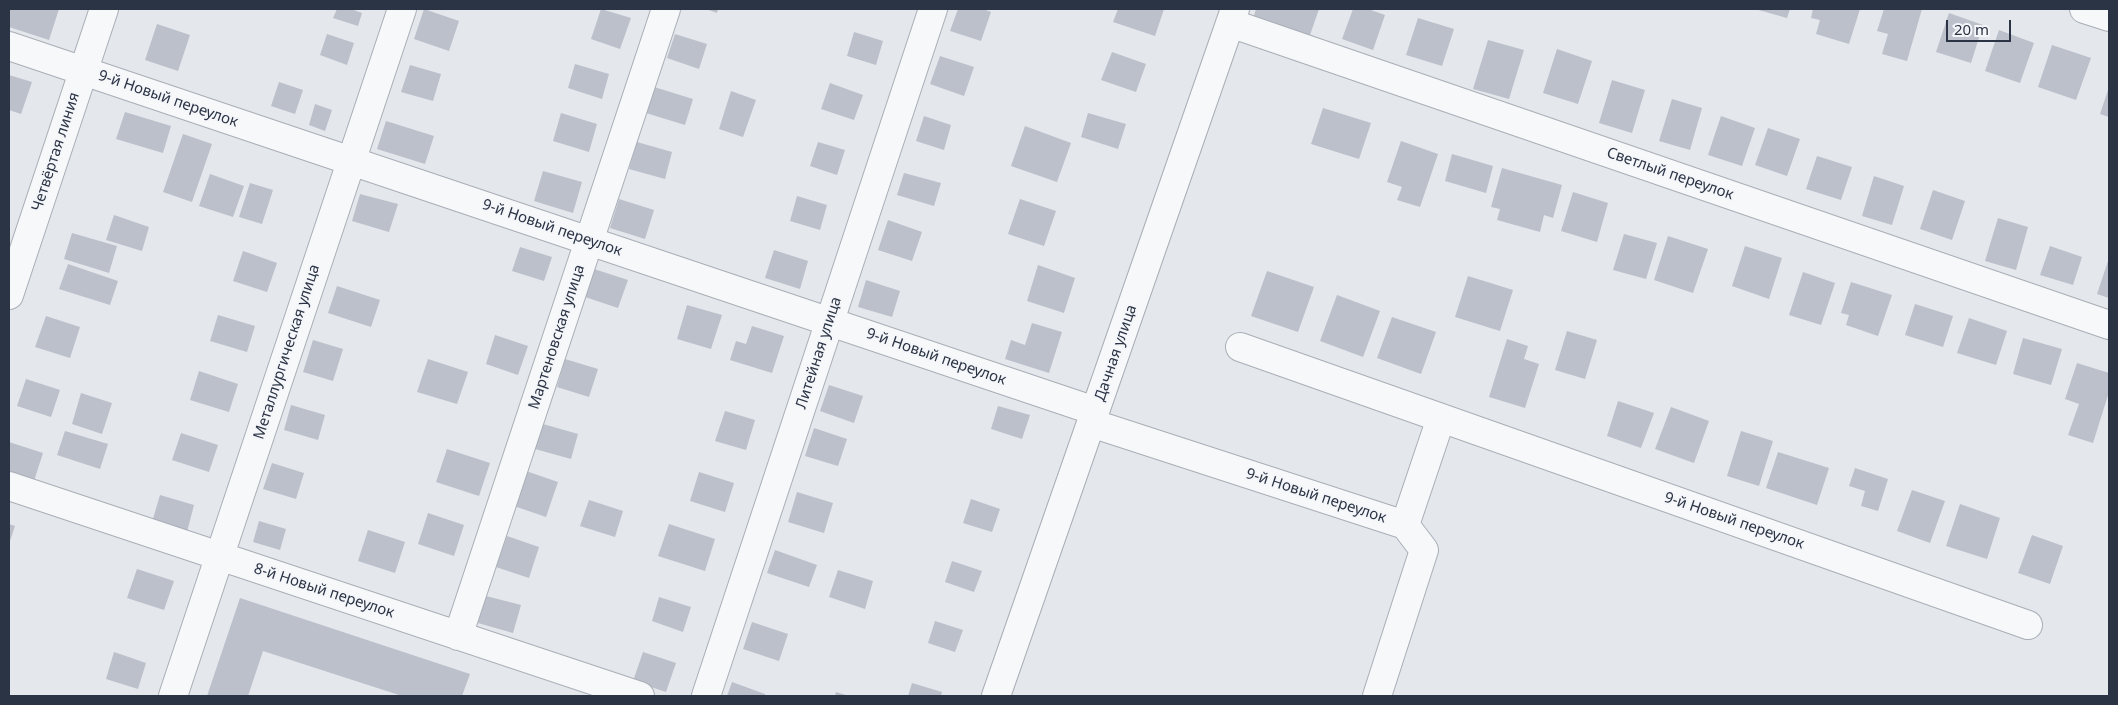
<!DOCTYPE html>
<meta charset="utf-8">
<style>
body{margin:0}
#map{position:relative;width:2118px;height:705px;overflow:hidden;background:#e4e7ec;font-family:"Noto Sans",sans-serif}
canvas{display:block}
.frame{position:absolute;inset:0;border:10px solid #2b3445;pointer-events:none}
.scale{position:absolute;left:1946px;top:20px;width:65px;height:22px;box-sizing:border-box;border:2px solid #2b3445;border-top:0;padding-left:6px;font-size:15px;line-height:18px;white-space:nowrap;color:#2b3445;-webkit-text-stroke:4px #f4f6f9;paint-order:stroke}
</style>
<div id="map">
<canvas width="2118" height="705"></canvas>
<div class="frame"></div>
<div class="scale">20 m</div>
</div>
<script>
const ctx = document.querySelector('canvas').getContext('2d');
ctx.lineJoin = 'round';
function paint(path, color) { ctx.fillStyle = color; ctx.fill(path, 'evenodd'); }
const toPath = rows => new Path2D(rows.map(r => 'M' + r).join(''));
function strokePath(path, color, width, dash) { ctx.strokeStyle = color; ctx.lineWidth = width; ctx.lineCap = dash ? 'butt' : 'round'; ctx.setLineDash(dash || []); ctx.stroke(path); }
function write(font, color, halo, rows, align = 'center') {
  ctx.font = font + ' "Noto Sans",sans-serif'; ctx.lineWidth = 4; ctx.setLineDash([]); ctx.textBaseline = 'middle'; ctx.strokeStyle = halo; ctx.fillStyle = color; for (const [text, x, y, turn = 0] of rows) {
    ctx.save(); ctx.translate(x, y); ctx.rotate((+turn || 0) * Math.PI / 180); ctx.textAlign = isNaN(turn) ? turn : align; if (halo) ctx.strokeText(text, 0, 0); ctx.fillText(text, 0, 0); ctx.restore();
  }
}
paint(toPath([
 [10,9,59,9,49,40,9,27],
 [337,9,351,9,362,13,358,26,333,18],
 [424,9,459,21,449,51,414,39],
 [601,9,631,18,620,49,591,39],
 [706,9,718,9,717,13],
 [958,9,983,9,991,12,981,41,950,31],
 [1118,9,1164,9,1155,36,1113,22],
 [1256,9,1319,9,1309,38,1253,19],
 [1353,9,1368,9,1385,15,1373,50,1342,39],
 [1755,9,1790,9,1787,18],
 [1813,9,1860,9,1849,44,1816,34,1820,20,1811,18],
 [1884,9,1922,9,1907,61,1882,54,1888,34,1877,31],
 [1949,13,1983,25,1971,63,1936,52],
 [1418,18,1454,29,1442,66,1406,55],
 [157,24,190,35,178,71,145,60],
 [1999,30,2034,43,2020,83,1985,71],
 [854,32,883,41,876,65,847,56],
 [327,34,354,43,347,65,320,55],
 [675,34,707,44,699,69,667,58],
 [1488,40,1524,50,1509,99,1473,89],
 [2052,45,2091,58,2076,100,2038,87],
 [1557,49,1592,61,1578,104,1543,93],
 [1112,52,1146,64,1136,92,1101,80],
 [940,56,974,67,964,96,930,84],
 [575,64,609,74,602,99,568,88],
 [410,65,441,74,433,101,401,92],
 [9,75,32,82,21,114,9,110],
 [1612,80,1645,90,1632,133,1599,123],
 [279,82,303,90,295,114,271,106],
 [830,83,863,95,854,120,821,109],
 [654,87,693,99,685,125,646,113],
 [2109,87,2109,117,2100,114],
 [731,91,756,100,743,137,719,129],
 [1672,99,1702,108,1690,150,1659,141],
 [315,104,332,110,325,131,309,125],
 [1323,108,1371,123,1359,159,1311,144],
 [125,112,171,126,163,153,116,139],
 [561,113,597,124,589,152,553,141],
 [1088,113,1126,124,1118,149,1081,137],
 [924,116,951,125,944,150,916,141],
 [1721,116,1755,128,1742,166,1708,155],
 [386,121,434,136,425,164,377,149],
 [1025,126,1071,143,1057,182,1011,166],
 [1768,128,1800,139,1787,176,1755,165],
 [183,134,212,144,192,202,163,192],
 [1401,141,1438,154,1420,207,1397,200,1402,187,1387,182],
 [637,142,672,152,665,179,629,169],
 [818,142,845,150,837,175,810,166],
 [1452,154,1493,166,1486,193,1445,181],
 [1817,156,1852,167,1841,200,1806,189],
 [1502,168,1562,185,1553,218,1544,215,1540,232,1497,220,1500,209,1491,207],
 [543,171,582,182,573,213,534,201],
 [904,173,941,183,934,206,897,195],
 [210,174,244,186,233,217,199,206],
 [1874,176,1904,186,1892,225,1862,216],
 [250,183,273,190,262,224,239,217],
 [1933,190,1965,201,1952,240,1920,229],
 [1573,192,1608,203,1597,242,1561,231],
 [360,194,398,204,389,232,352,221],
 [797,196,827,205,820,230,790,221],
 [619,199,654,210,645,239,610,228],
 [1020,199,1056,211,1044,246,1008,234],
 [114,215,149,227,142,251,106,240],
 [1998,218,2028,227,2016,270,1985,261],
 [888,220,922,232,912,261,878,250],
 [72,233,117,246,109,273,64,259],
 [1624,234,1657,243,1646,279,1613,270],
 [1668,236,1708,249,1693,293,1654,280],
 [1745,246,1782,258,1769,299,1732,286],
 [2050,246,2082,257,2073,285,2040,275],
 [520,247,552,257,544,281,512,271],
 [774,250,808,261,800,289,765,278],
 [243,251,277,263,267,292,233,281],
 [2109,258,2109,298,2097,294],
 [68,264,118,281,110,305,59,289],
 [1038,265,1075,278,1064,313,1027,301],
 [594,269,628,280,618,308,585,297],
 [1267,271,1314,287,1298,332,1251,316],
 [1803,272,1835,283,1821,325,1789,315],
 [1468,276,1513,290,1500,331,1455,317],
 [866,280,900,291,892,317,858,307],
 [1851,282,1892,295,1878,336,1846,325,1849,315,1841,313],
 [337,286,380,300,371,327,328,313],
 [1337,295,1380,311,1363,357,1320,341],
 [1915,304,1953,316,1943,347,1905,335],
 [687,305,722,315,711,349,677,339],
 [218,315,255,326,247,352,210,341],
 [46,316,80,327,70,358,35,347],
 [1392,317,1436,332,1421,374,1377,358],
 [1969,318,2007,331,1996,365,1957,353],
 [1032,323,1062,332,1049,373,1005,359,1011,340,1025,345],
 [752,326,784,336,772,373,730,360,736,341,746,344],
 [1567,331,1597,340,1585,379,1555,370],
 [495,335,528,346,518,375,486,364],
 [2023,338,2062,349,2051,385,2013,374],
 [1507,339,1528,346,1524,359,1539,364,1525,408,1489,397],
 [313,340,343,349,333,381,303,372],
 [428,359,468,372,457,404,417,392],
 [565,359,598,369,589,397,557,387],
 [2077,363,2109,373,2109,392,2093,443,2068,435,2079,404,2065,399],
 [199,371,238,384,229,412,190,400],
 [26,379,60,390,51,417,17,406],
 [829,385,863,396,854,423,820,411],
 [81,393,112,403,102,434,72,424],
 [1618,401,1654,413,1641,448,1607,436],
 [291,405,325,415,318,440,284,430],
 [998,406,1030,415,1022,439,991,429],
 [1671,407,1709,421,1694,463,1655,449],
 [725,411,755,420,746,450,715,441],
 [543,424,578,434,571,459,535,449],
 [814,428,847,439,838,466,805,456],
 [65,431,108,444,100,469,57,455],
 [1741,431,1773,441,1759,486,1727,476],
 [181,433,218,445,209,472,172,460],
 [9,442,43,453,34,481,9,474],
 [447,449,490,463,479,496,436,482],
 [1778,452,1829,468,1817,505,1766,488],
 [272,463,304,473,296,499,263,489],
 [1855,468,1888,479,1878,511,1861,506,1865,491,1849,486],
 [526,471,558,482,546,517,514,506],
 [699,472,734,483,725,512,690,501],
 [1912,490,1945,501,1930,543,1897,531],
 [797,492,833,503,824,533,788,522],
 [160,495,194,505,187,532,152,522],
 [971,499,1000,509,992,532,963,523],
 [589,500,623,511,615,537,580,526],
 [1960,504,2000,518,1987,559,1946,546],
 [428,513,464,525,454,556,418,544],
 [259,521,286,529,280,550,253,542],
 [9,524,15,526,9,544],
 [669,524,715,539,705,571,658,556],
 [368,530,405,542,395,573,358,561],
 [2032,535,2063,546,2050,584,2018,573],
 [507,536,539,547,529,578,496,567],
 [775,550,817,565,809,587,767,573],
 [952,561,982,571,974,592,945,582],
 [137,569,174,581,164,610,127,598],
 [838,570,873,581,865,609,829,597],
 [486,596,521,605,513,633,478,623],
 [659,597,691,607,683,632,652,621],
 [240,598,470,674,462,696,402,696,263,651,248,696,207,696],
 [935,621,963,630,955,652,928,643],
 [752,622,788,634,779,661,743,649],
 [114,652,146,663,138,689,106,679],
 [643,652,676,663,666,692,633,681],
 [732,682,765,694,765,696,727,696],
 [912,683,942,692,941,696,908,696],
 [836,692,849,696,835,696]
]), '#bbc0ca');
const minor = toPath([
 [2084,9,2109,17],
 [1230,23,2109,325],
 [9,46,1095,411],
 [9,295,104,9],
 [1240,347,2028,625],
 [1091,423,1405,525,1441,418],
 [9,486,640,696],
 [458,636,666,9],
 [173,696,402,9],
 [706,696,933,9],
 [996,696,1235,9],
 [1377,696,1424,550,1405,525]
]);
strokePath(minor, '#a9aeb7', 30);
strokePath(minor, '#f7f8fa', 28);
write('15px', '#2b3445', '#f4f6f9', [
 ["9-й Новый переулок",168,99,19],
 ["Четвёртая линия",56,152,-72],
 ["Светлый переулок",1670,174,19],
 ["9-й Новый переулок",552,228,19],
 ["Мартеновская улица",557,337,-72],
 ["Металлургическая улица",287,352,-72],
 ["Литейная улица",819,353,-72],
 ["Дачная улица",1116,353,-71],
 ["9-й Новый переулок",936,357,19],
 ["9-й Новый переулок",1316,496,18],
 ["9-й Новый переулок",1734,521,19],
 ["8-й Новый переулок",324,591,18]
]);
</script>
